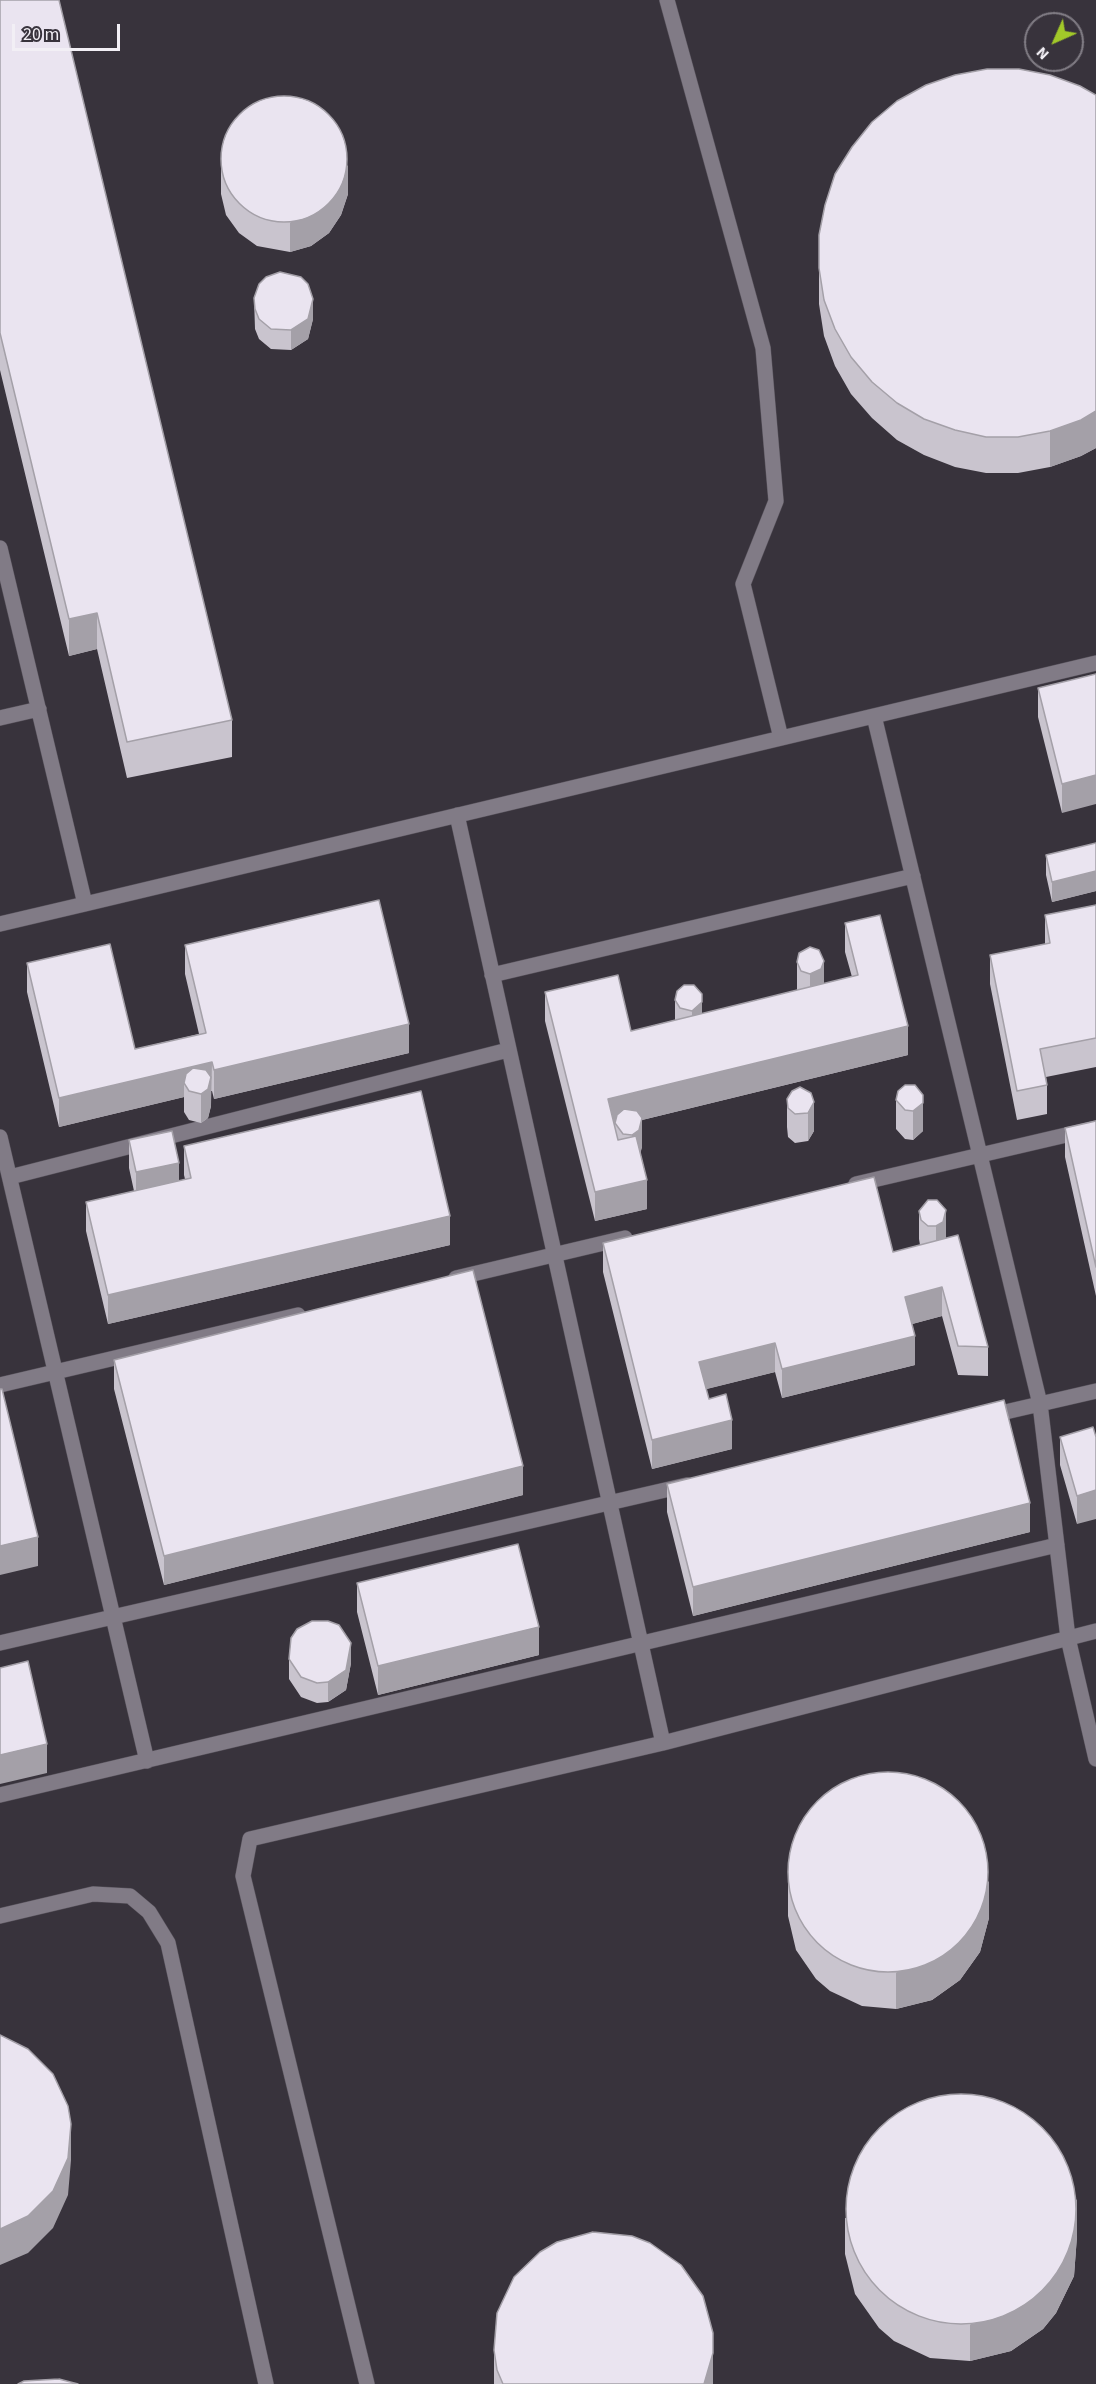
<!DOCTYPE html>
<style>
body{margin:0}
#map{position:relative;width:1096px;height:2384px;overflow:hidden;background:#38333c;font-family:"Source Sans 3",sans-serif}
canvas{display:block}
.north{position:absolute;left:1024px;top:12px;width:60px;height:60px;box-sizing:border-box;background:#38333c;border:2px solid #827e86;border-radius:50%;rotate:225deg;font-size:16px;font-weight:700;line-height:24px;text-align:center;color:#f2eff5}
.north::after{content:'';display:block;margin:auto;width:21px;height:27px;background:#a2c929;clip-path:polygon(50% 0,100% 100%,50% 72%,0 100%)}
.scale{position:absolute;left:12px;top:24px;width:108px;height:27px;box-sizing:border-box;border:3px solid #f2eff5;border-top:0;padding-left:8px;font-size:18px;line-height:21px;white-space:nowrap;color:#f2eff5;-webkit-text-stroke:4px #38333c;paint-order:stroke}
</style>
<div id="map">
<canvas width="1096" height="2384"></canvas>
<div class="north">N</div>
<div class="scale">20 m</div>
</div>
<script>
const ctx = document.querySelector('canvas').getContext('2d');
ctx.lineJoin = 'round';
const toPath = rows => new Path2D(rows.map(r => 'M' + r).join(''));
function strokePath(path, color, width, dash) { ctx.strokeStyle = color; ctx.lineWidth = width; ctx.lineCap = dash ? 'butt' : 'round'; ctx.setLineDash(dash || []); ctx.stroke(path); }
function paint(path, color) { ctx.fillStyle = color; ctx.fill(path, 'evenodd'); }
const service = toPath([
 [667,0,763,348,776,501,743,584,781,738],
 [0,548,85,904,0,924],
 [874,716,1040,1404,1068,1638,1096,1759],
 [0,718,39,709],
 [85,904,1096,663],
 [492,975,913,876],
 [0,1137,147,1761],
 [10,1177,508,1050],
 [856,1184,1096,1128],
 [456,1278,625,1238],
 [0,1385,298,1315],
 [988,1416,1096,1391],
 [0,1643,687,1485],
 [663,1743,1096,1631],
 [0,1795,1057,1545],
 [0,1916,93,1894,130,1896,149,1912,168,1943,266,2384],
 [367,2384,243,1876,250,1839,663,1743,457,815]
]);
strokePath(service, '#56515a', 16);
strokePath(service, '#817b86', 15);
paint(toPath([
 [0,0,232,720,232,757,127,778,97,649,69,656,0,370],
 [1096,95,1096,448,1081,456,1050,467,1018,473,986,473,955,467,924,455,897,440,872,418,851,394,835,366,824,336,819,304,819,235],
 [221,165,348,194,341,215,329,233,311,246,290,252,257,246,239,233,226,215,221,194],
 [254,298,313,319,308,339,291,350,271,349,259,339,255,329],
 [1096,674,1062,813,1038,717,1038,688],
 [1096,843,1096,891,1052,902,1046,875,1046,855],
 [1096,905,1096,1067,1046,1077,1047,1085,1047,1114,1017,1120,990,984,990,955,1045,944,1045,915],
 [845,923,908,1055,642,1120,642,1147,640,1153,647,1209,595,1221,545,1021,545,992,631,1031,675,1020,675,1000,702,994,702,1014,797,990,797,962,824,984,852,977,845,952],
 [185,945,409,1053,214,1099,212,1091,211,1091,211,1106,208,1118,201,1123,189,1120,184,1112,184,1097,59,1127,27,992,27,963,135,1049,199,1034,185,974],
 [800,1087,814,1131,808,1141,795,1143,788,1137,787,1127,787,1099],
 [898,1091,923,1123,923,1131,913,1140,905,1139,896,1129,896,1100],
 [1096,1121,1096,1296,1065,1157,1065,1128],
 [129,1140,179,1181,185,1179,184,1175,184,1146,450,1245,108,1324,86,1231,86,1202,134,1191,129,1168],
 [928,1200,946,1238,988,1347,988,1376,958,1375,942,1316,912,1324,915,1365,782,1398,775,1372,706,1389,709,1399,732,1449,652,1469,603,1272,603,1243,893,1252,920,1245,919,1239,919,1211],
 [114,1360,523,1495,164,1585,114,1389],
 [1093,1427,1077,1524,1060,1465,1060,1437],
 [667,1484,1030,1532,693,1616,667,1512],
 [357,1583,539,1655,378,1695,357,1612],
 [289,1659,351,1663,346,1690,328,1702,317,1703,301,1697,289,1679],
 [788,1880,989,1918,980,1952,960,1980,932,2000,896,2009,862,2006,830,1991,816,1979,796,1950,788,1916],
 [845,2218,1077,2236,1074,2276,1056,2313,1043,2329,1011,2351,970,2361,930,2358,894,2341,879,2328,855,2294,845,2254],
 [494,2350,713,2384,494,2384]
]), '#c9c4ce');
paint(toPath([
 [348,165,348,194,341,215,329,233,311,246,290,252,290,223],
 [313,299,313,319,308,339,291,350,291,330],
 [1096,411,1096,448,1081,456,1050,467,1050,431],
 [97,613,97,649,69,656,69,619],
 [1096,775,1096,804,1062,813,1062,784],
 [1096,871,1096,891,1052,902,1052,882],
 [824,961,824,990,810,1003,810,974],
 [702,1002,702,1031,692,1040,692,1011],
 [409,1024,409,1053,214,1099,214,1070],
 [908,1026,908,1055,642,1120,642,1147,639,1159,632,1164,632,1135,615,1123,615,1127,608,1099],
 [212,1062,211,1106,208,1118,201,1123,201,1094,184,1083,184,1097,59,1127,59,1098],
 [923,1095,923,1131,913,1140,913,1111],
 [814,1102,814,1131,808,1141,808,1113],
 [179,1163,179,1192,136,1201,136,1172],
 [647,1180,647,1209,595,1221,595,1192],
 [946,1210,946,1239,936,1255,936,1226],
 [450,1216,450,1245,108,1324,108,1295],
 [942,1287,942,1316,905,1326,905,1297],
 [915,1336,915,1365,782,1398,782,1369],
 [775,1343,775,1372,699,1391,699,1362],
 [732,1420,732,1449,652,1469,652,1440],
 [523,1466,523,1495,164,1585,164,1556],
 [1096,1490,1096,1519,1077,1524,1077,1496],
 [1030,1503,1030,1532,693,1616,693,1587],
 [38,1537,38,1566,0,1575,0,1546],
 [539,1627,539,1655,378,1695,378,1666],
 [351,1643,351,1663,346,1690,328,1702,328,1682],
 [47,1744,47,1773,0,1784,0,1755],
 [989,1881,989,1918,980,1952,960,1980,932,2000,896,2009,896,1973],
 [71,2124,71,2160,68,2195,53,2228,28,2253,0,2265,0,2229],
 [1077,2199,1077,2236,1074,2276,1056,2313,1043,2329,1011,2351,970,2361,970,2325],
 [713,2333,713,2384,704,2384]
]), '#a4a0a8');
const building = toPath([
 [0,0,59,0,232,720,127,742,97,613,69,619,0,333,0,0],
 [987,69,1019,69,1050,75,1080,86,1096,95,1096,411,1081,420,1050,431,1018,437,986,437,955,430,924,419,897,403,872,382,851,357,835,329,824,300,819,268,819,235,825,205,835,174,852,147,872,122,897,101,926,85,955,75,987,69],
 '221 159a63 63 0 1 1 126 0a63 63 0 1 1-126 0Z',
 [280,272,301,277,308,284,313,299,308,319,291,330,271,329,259,319,255,309,254,298,259,284,266,277,280,272],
 [1096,674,1096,775,1062,784,1038,688,1096,674],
 [1096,843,1096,871,1052,882,1046,855,1096,843],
 [379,900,409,1024,214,1070,212,1062,59,1098,27,963,110,944,135,1049,206,1033,185,945,379,900],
 [1096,905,1096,1038,1040,1049,1047,1085,1017,1091,990,955,1050,943,1045,915,1096,905],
 [880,915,908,1026,608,1099,618,1140,636,1136,647,1180,595,1192,545,992,618,975,631,1031,858,975,845,923,880,915],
 [810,947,819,950,824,961,821,969,810,974,801,971,797,962,799,953,810,947],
 [684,985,694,985,702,994,702,1002,692,1011,680,1008,675,1000,677,991,684,985],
 [193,1068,206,1070,211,1077,208,1089,201,1094,189,1091,184,1083,186,1074,193,1068],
 [905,1085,915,1085,923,1095,923,1103,913,1111,905,1110,896,1100,898,1091,905,1085],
 [800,1087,811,1093,814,1102,808,1113,795,1114,788,1108,787,1099,792,1091,800,1087],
 [421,1091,450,1216,108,1295,86,1202,191,1178,184,1146,421,1091],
 [624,1109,637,1111,642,1118,639,1130,632,1135,623,1134,615,1123,617,1115,624,1109],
 [1096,1121,1096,1267,1065,1128,1096,1121],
 [172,1131,179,1163,136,1172,129,1140,172,1131],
 [874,1177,893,1252,958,1235,988,1347,958,1346,942,1287,905,1297,915,1336,782,1369,775,1343,699,1362,709,1399,726,1394,732,1420,652,1440,603,1243,874,1177],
 [928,1200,937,1200,946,1210,943,1222,936,1226,928,1226,921,1220,919,1211,928,1200],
 [473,1270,523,1466,164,1556,114,1360,473,1270],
 [0,1389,2,1389,38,1537,0,1546,0,1389],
 [1004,1400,1030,1503,693,1587,667,1484,1004,1400],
 [1093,1427,1096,1437,1096,1490,1077,1496,1060,1437,1093,1427],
 [518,1544,539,1627,378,1666,357,1583,518,1544],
 [312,1621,328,1621,339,1625,351,1643,346,1670,328,1682,317,1683,301,1677,289,1659,291,1638,297,1629,312,1621],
 [28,1661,47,1744,0,1755,0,1668,28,1661],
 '788 1872a100 100 0 1 1 200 0a100 100 0 1 1-200 0Z',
 [0,2035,28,2049,53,2074,68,2106,71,2124,68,2158,53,2191,28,2216,0,2229,0,2035],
 '846 2209a115 115 0 1 1 230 0a115 115 0 1 1-230 0Z',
 [593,2232,632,2236,650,2243,681,2265,703,2296,713,2333,713,2353,704,2384,503,2384,497,2370,494,2350,497,2313,514,2277,540,2252,557,2242,593,2232],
 [59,2379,78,2384,18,2384,24,2381,59,2379]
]);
paint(building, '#eae4f0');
strokePath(building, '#a4a0a8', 1.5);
</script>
